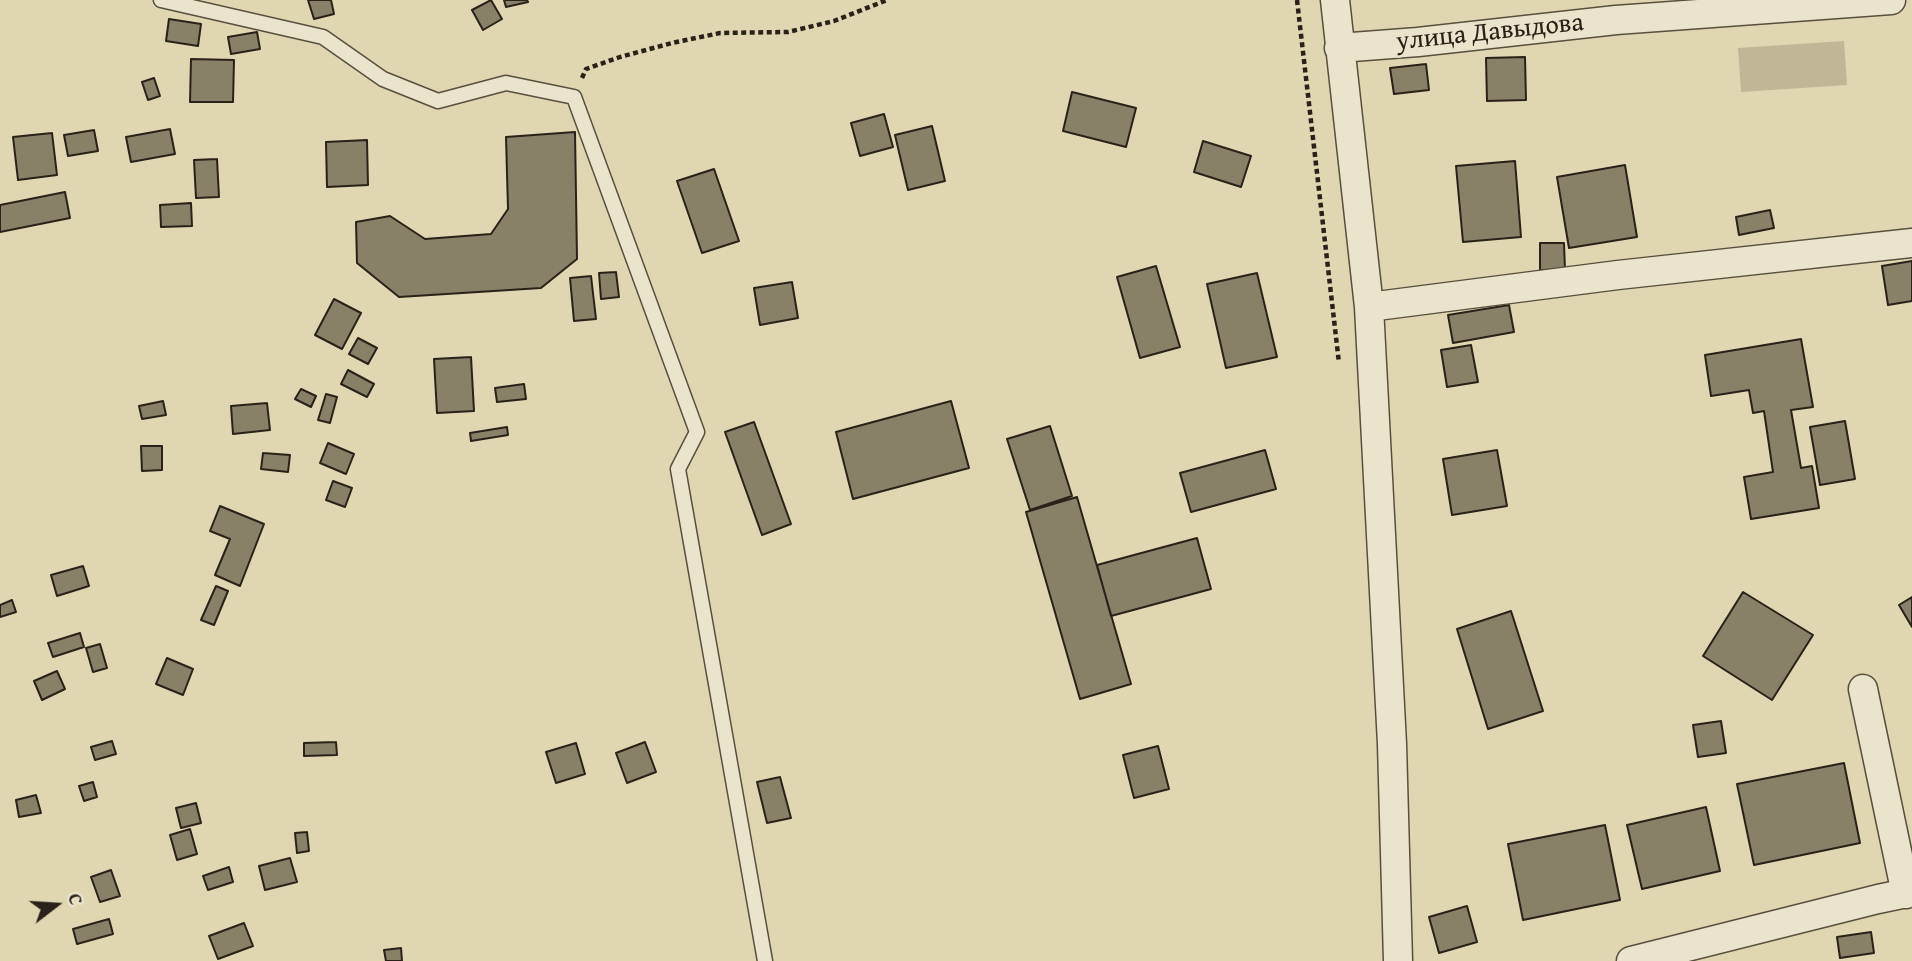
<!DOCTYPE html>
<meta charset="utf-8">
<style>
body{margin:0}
#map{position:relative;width:1912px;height:961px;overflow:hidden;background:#e0d6b1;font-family:"Gentium Book Plus",serif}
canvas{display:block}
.north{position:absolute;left:21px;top:870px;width:70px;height:70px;-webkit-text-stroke:5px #ebe4cc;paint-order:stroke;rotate:73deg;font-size:19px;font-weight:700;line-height:28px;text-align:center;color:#2a2218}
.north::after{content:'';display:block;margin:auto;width:24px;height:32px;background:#2a2218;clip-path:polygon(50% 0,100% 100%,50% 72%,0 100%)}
</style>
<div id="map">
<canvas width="1912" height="961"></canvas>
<div class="north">С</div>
</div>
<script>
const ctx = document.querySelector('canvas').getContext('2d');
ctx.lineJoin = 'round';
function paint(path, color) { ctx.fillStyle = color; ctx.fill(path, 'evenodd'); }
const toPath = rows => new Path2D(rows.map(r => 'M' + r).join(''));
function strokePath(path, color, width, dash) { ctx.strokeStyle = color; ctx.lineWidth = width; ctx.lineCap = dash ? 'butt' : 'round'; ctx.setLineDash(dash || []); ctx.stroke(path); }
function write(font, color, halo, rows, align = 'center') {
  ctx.font = font + ' "Gentium Book Plus",serif'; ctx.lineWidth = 5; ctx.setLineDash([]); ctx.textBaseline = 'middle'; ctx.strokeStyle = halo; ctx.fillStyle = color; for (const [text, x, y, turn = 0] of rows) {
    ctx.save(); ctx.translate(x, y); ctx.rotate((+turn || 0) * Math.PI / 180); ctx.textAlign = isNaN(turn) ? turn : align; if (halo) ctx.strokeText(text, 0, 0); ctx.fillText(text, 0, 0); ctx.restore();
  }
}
paint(toPath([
 [1844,41,1847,85,1741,92,1738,48]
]), '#c1b797');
const building = toPath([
 [308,0,331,0,334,14,314,19,308,0],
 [491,0,502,19,483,30,472,10,491,0],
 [504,0,527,0,528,2,506,7,504,0],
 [169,19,201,24,198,46,166,41,169,19],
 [257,32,260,49,231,54,228,37,257,32],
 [1525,57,1526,100,1487,101,1486,58,1525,57],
 [191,59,234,60,233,102,190,102,191,59],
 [1426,64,1429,90,1394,94,1390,68,1426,64],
 [154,78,160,96,148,100,142,82,154,78],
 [1072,92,1136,108,1126,147,1063,131,1072,92],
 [884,114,893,147,860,156,851,123,884,114],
 [932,126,945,181,908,190,895,135,932,126],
 [170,129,175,154,131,162,126,137,170,129],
 [94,130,98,151,68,156,64,135,94,130],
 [575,132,577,259,541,288,399,297,357,263,356,222,390,216,425,239,491,234,508,209,506,137,575,132],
 [52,133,57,175,18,180,13,137,52,133],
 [367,140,368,185,327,187,326,142,367,140],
 [1203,141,1251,156,1241,187,1194,172,1203,141],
 [217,159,219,197,196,198,194,160,217,159],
 [1515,161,1521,237,1463,242,1456,166,1515,161],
 [1625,165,1637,237,1569,248,1557,177,1625,165],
 [714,169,739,241,702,253,677,181,714,169],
 [65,192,70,218,0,232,0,205,65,192],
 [191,203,192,226,161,227,160,205,191,203],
 [1770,210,1774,228,1739,235,1736,217,1770,210],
 [1540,243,1564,243,1565,270,1540,270,1540,243],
 [1912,261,1912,301,1888,305,1882,266,1912,261],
 [1156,266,1180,347,1140,358,1117,277,1156,266],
 [616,272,619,297,601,299,599,273,616,272],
 [1257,273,1277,357,1226,368,1207,284,1257,273],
 [591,276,596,319,574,321,570,278,591,276],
 [792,282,798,318,760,325,754,288,792,282],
 [334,299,361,313,342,349,315,335,334,299],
 [1509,305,1514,332,1453,343,1448,315,1509,305],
 [358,338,377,348,368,364,349,354,358,338],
 [1801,339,1813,407,1791,410,1801,468,1812,466,1819,508,1751,519,1744,477,1773,472,1764,411,1753,413,1749,390,1711,396,1705,355,1801,339],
 [1471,345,1478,382,1447,387,1441,350,1471,345],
 [471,357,474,411,437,413,434,359,471,357],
 [348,370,374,384,367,397,341,384,348,370],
 [524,384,526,399,497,402,495,388,524,384],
 [301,389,316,396,311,407,295,399,301,389],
 [326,394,337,397,330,423,318,420,326,394],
 [163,401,166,415,142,419,139,406,163,401],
 [951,401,969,468,853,499,836,432,951,401],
 [267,403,270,430,233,434,231,406,267,403],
 [1845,421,1855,479,1820,485,1810,427,1845,421],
 [754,422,791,524,762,535,725,432,754,422],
 [1050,426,1072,496,1030,510,1007,439,1050,426],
 [507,427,508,435,471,441,470,433,507,427],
 [328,443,354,454,346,474,320,463,328,443],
 [141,446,162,446,162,470,142,471,141,446],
 [1265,450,1276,489,1191,512,1180,473,1265,450],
 [1497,450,1507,506,1452,515,1443,459,1497,450],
 [263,453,290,455,288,472,261,469,263,453],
 [333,481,352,488,345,507,326,500,333,481],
 [1077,497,1131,684,1080,699,1026,512,1077,497],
 [220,506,264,524,240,586,215,575,230,539,210,531,220,506],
 [1197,538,1211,589,1111,616,1097,565,1197,538],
 [83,566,89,586,57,596,51,575,83,566],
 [216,586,228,591,214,625,201,620,216,586],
 [1743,592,1813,635,1772,700,1703,656,1743,592],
 [1912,597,1912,627,1899,605,1912,597],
 [12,600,16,612,0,617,0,605,12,600],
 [1511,611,1543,711,1488,729,1457,629,1511,611],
 [80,633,84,647,53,657,48,643,80,633],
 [100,644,107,668,93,672,86,648,100,644],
 [167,658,193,669,183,695,156,684,167,658],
 [57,671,65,689,42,700,34,681,57,671],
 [1721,721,1726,753,1698,757,1693,725,1721,721],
 [112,741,116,754,95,760,91,747,112,741],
 [336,742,337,755,304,756,304,743,336,742],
 [645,742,656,772,627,783,616,753,645,742],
 [576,743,585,774,556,783,546,752,576,743],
 [1158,746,1169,789,1134,798,1123,755,1158,746],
 [1844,763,1860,843,1754,865,1737,784,1844,763],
 [780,777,791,818,767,823,757,782,780,777],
 [93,782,97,797,84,801,79,786,93,782],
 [36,795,41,813,19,817,16,800,36,795],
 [196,803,201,823,181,828,176,808,196,803],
 [1706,807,1720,871,1642,889,1627,825,1706,807],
 [1605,825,1620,900,1523,920,1508,844,1605,825],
 [190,829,197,854,177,860,170,835,190,829],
 [307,832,309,851,297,853,295,833,307,832],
 [290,858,297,882,265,890,259,866,290,858],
 [229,867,233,882,208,890,203,876,229,867],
 [111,870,120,896,100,902,91,877,111,870],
 [1467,906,1477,942,1439,953,1429,917,1467,906],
 [109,919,113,934,77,944,73,929,109,919],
 [244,923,253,946,218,959,209,936,244,923],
 [1871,932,1874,953,1840,958,1837,937,1871,932],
 [401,948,402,961,386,961,384,950,401,948]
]);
paint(building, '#898068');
strokePath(building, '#2a2218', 2);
const service = toPath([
 [161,0,323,37,383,79,438,101,506,83,574,97,697,432,678,469,765,961]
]);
const minor = toPath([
 [1335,0,1369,307,1392,744,1398,961],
 [1339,48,1418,42,1616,20,1891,0],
 [1369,307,1618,275,1912,243],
 [1863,689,1906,894],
 [1631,961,1878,899,1912,892]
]);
strokePath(service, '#584f3e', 17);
strokePath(minor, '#584f3e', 31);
strokePath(toPath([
 [1297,0,1339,363],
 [582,78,586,69,620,57,672,43,720,33,788,32,834,21,887,0]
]), '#2a2218', 4.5, [5, 3.5]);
strokePath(service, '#ebe4cc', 14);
strokePath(minor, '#ebe4cc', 28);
write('26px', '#2a2218', '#ebe4cc', [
 ["улица Давыдова",1490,33,-6]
]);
</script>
